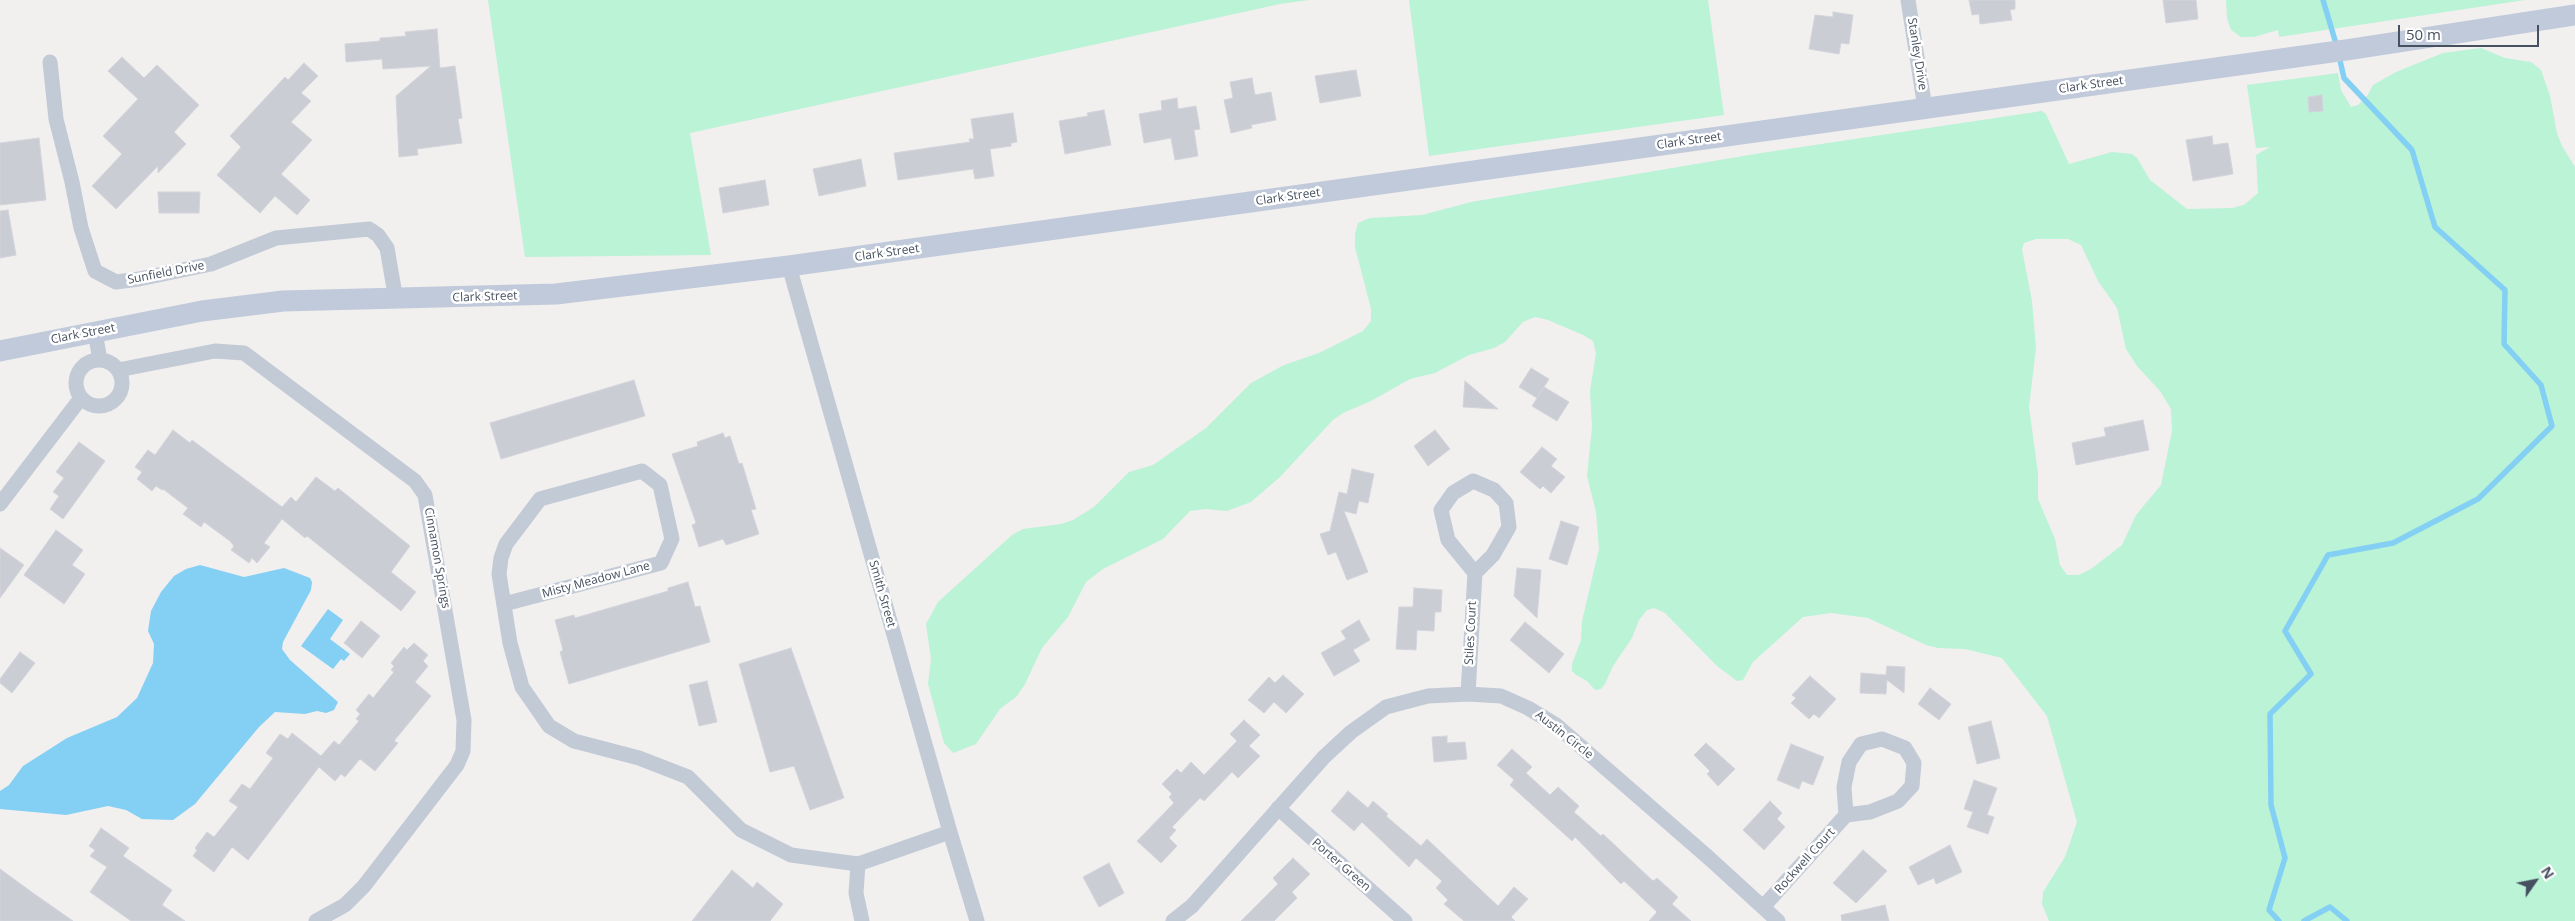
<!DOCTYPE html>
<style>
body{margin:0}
#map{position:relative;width:2575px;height:921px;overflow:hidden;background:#f2efef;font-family:"Open Sans",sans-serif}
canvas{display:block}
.north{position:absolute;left:2510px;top:856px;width:50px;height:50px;-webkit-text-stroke:4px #fff;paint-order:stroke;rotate:57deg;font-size:14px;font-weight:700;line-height:20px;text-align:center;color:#46505f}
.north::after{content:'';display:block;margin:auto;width:18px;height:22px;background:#46505f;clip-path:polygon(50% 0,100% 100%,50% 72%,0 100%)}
.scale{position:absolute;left:2398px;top:25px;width:141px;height:22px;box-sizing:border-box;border:2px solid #46505f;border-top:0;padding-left:6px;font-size:15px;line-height:18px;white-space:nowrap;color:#46505f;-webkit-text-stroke:4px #fff;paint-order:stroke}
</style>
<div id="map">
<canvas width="2575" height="921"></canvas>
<div class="north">N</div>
<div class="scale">50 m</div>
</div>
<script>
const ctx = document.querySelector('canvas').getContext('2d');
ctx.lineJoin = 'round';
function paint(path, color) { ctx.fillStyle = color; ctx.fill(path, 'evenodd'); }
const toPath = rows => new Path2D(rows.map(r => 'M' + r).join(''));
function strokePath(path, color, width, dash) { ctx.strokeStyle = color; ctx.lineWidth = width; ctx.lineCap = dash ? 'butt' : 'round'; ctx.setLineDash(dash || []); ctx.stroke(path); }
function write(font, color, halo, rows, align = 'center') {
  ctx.font = font + ' "Open Sans",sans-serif'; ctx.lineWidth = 5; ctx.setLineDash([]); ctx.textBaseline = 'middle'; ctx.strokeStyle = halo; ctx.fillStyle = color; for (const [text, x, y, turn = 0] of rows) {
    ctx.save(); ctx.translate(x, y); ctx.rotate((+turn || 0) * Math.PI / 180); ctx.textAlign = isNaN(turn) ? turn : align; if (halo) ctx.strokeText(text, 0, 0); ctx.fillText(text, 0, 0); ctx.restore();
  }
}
paint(toPath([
 [488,0,1309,0,1280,4,690,133,711,255,525,257],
 [1409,0,1708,0,1724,115,1429,156],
 [2226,0,2525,0,2279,37,2278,30,2254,37,2241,37,2231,30,2227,18],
 [2481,48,2505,58,2531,62,2541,70,2550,96,2557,133,2562,146,2575,167,2575,921,2049,921,2042,904,2043,892,2065,857,2077,822,2047,716,2002,658,1965,649,1938,648,1926,645,1868,618,1831,613,1803,617,1753,662,1743,680,1737,681,1717,666,1665,613,1654,608,1647,610,1639,620,1632,638,1613,666,1605,684,1601,689,1595,690,1587,681,1576,675,1572,671,1572,664,1581,640,1582,621,1599,549,1596,512,1587,476,1592,427,1590,391,1596,353,1593,341,1583,335,1548,320,1535,317,1523,322,1505,342,1494,348,1469,355,1435,373,1410,379,1371,401,1343,413,1333,420,1280,477,1251,502,1227,511,1205,509,1190,511,1163,539,1103,569,1086,582,1068,617,1042,648,1025,684,1017,696,1000,709,976,744,953,753,944,743,928,684,931,659,926,624,938,602,1012,535,1023,529,1061,524,1073,520,1094,507,1129,472,1153,465,1206,428,1251,383,1284,365,1319,353,1363,331,1371,321,1371,309,1355,247,1355,234,1358,223,1370,218,1422,215,1471,202,1761,153,2042,111,2046,114,2069,164,2112,152,2132,154,2137,158,2150,180,2187,209,2232,208,2244,205,2258,193,2256,155,2270,147,2256,148,2247,85,2338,73,2341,90,2351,107,2358,105,2367,96,2373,85,2396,72,2443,53],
 [2036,239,2068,239,2081,245,2098,281,2117,308,2126,349,2137,366,2160,391,2171,409,2172,431,2161,485,2136,515,2122,545,2091,569,2079,575,2067,575,2060,565,2055,539,2038,499,2038,473,2029,407,2036,348,2032,301,2022,249,2024,243]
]), '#baf3d6');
paint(toPath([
 [200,565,244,577,284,568,310,578,312,582,311,590,283,642,282,649,290,660,338,702,334,710,326,713,317,711,305,714,275,712,259,727,195,804,173,820,142,819,126,810,108,806,66,815,0,809,0,791,9,785,23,766,67,738,117,717,137,698,153,663,154,644,148,631,151,611,161,592,174,576,186,569],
 [328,609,343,620,330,639,350,654,344,661,341,659,333,669,301,646]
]), '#83d0f4');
strokePath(toPath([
 [2323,0,2337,47],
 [2279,921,2269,910,2285,858,2271,805,2270,714,2311,674,2285,631,2328,555,2393,543,2478,499,2552,426,2541,385,2504,344,2505,290,2435,227,2412,150,2344,78,2339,56],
 [2304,921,2330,907,2347,921]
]), '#83d0f4', 5.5);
const building = toPath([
 [1969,0,2015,0,2015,9,2010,10,2012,20,1980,24,1979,14,1972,15,1969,0],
 [2163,0,2196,0,2198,19,2166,23,2163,0],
 [1833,12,1853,15,1849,44,1841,43,1839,54,1809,49,1815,15,1833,17,1833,12],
 [437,29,440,68,455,66,462,118,458,119,462,143,417,149,418,155,399,157,396,96,431,66,383,69,382,59,346,62,345,44,380,41,380,38,406,36,405,32,437,29],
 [122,57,144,78,157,65,199,105,174,132,186,144,158,173,158,166,116,209,92,186,122,154,103,136,138,99,108,71,122,57],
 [304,63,318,76,301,93,311,101,291,122,312,140,281,174,310,200,297,215,275,196,260,213,217,175,241,147,230,136,285,77,288,80,304,63],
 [1356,70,1361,96,1320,103,1315,76,1356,70],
 [1252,78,1255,95,1271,92,1276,120,1251,125,1252,128,1231,133,1224,100,1233,98,1230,82,1252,78],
 [2322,95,2323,111,2309,112,2308,97,2322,95],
 [1177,98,1178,109,1196,106,1200,129,1194,130,1198,156,1175,160,1171,138,1144,143,1139,114,1162,110,1161,101,1177,98],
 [1104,110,1111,145,1065,154,1059,121,1088,116,1087,113,1104,110],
 [1013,113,1017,142,1011,143,1011,146,990,149,994,176,975,179,973,169,898,180,894,153,970,142,969,139,974,139,971,119,1013,113],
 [2212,136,2213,145,2228,143,2233,174,2193,181,2186,140,2212,136],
 [39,138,46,200,0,205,0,143,39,138],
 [861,159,866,186,819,196,813,169,861,159],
 [765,180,769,205,723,213,719,188,765,180],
 [158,192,200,192,199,213,159,213,158,192],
 [8,210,16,255,0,258,0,211,8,210],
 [1531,368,1549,379,1537,398,1519,387,1531,368],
 [634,380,645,416,501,459,490,423,634,380],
 [1465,381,1498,409,1463,407,1465,381],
 [1544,387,1569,402,1557,421,1532,406,1544,387],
 [2143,420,2149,450,2076,465,2072,443,2106,436,2104,428,2143,420],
 [173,430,190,443,192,440,282,507,291,497,296,502,316,477,335,491,338,488,410,546,391,572,416,592,401,611,307,536,305,538,282,519,264,543,270,547,257,563,252,558,249,563,231,550,234,546,230,541,204,522,201,527,183,514,188,508,163,489,162,490,156,486,152,491,137,479,142,472,135,467,148,450,155,455,173,430],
 [1435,430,1450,449,1428,466,1414,446,1435,430],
 [723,433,725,438,730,436,739,464,742,463,756,509,751,510,759,534,726,545,723,539,699,547,692,525,696,523,672,454,698,446,697,442,723,433],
 [79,442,105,461,63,519,50,509,59,496,53,492,64,478,56,472,79,442],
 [1542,447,1557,459,1551,466,1565,477,1551,493,1543,486,1540,489,1520,472,1542,447],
 [1352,469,1374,474,1368,503,1359,501,1356,514,1344,511,1368,572,1347,580,1336,552,1328,555,1320,534,1330,531,1339,492,1347,494,1352,469],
 [1561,521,1579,527,1567,565,1549,559,1561,521],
 [56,530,83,550,72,565,85,574,64,604,24,575,56,530],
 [0,548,24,565,0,598,0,548],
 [1517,568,1541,570,1537,618,1514,596,1517,568],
 [688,582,695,607,700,606,710,642,569,684,560,652,563,650,555,620,574,615,575,618,668,591,668,588,688,582],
 [1414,588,1442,590,1441,612,1435,612,1434,631,1417,630,1416,650,1396,649,1399,607,1413,607,1414,588],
 [1359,620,1370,640,1353,650,1360,661,1334,676,1321,653,1346,639,1341,631,1359,620],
 [361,621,380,636,362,658,344,643,361,621],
 [1525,622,1564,654,1549,673,1510,640,1525,622],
 [414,643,428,655,423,661,428,666,415,682,431,696,394,741,398,743,375,771,360,759,345,777,341,774,335,781,319,767,248,860,232,847,214,872,193,856,197,850,195,848,207,832,214,837,238,807,229,801,242,784,250,789,273,758,266,753,280,734,288,739,292,733,321,756,334,741,339,745,359,721,356,719,360,714,356,710,369,694,373,698,394,672,391,670,394,666,391,663,404,647,407,650,414,643],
 [791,648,844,798,810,810,794,766,770,772,739,664,791,648],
 [20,652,35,663,12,693,0,683,0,679,20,652],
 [1887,666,1905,667,1904,693,1887,680,1886,694,1860,693,1861,673,1886,675,1887,666],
 [1283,675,1304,694,1286,713,1274,702,1264,713,1248,700,1269,677,1275,683,1283,675],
 [1810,676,1836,699,1819,718,1814,714,1809,719,1791,703,1796,698,1792,695,1810,676],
 [707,681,717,722,699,726,689,685,707,681],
 [1930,688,1951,704,1939,720,1918,704,1930,688],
 [1244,720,1260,735,1249,746,1260,756,1238,778,1232,772,1204,801,1200,798,1172,827,1176,830,1169,838,1177,846,1161,863,1137,841,1174,803,1169,797,1172,794,1162,784,1177,769,1181,773,1191,762,1204,775,1237,741,1230,734,1244,720],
 [1991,721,2000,758,1977,764,1968,727,1991,721],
 [1447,736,1447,743,1465,742,1467,759,1434,762,1432,737,1447,736],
 [1706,743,1735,769,1718,786,1707,774,1710,771,1694,755,1706,743],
 [1791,744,1824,757,1813,785,1802,781,1799,789,1777,780,1791,744],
 [1512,749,1532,767,1526,773,1550,795,1558,787,1579,806,1574,812,1601,836,1603,834,1653,881,1657,878,1678,897,1672,904,1691,921,1649,921,1657,912,1624,881,1621,884,1575,837,1572,841,1510,785,1514,780,1497,765,1512,749],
 [1974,780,1997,788,1987,815,1994,817,1988,834,1967,827,1973,812,1964,809,1974,780],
 [1348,791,1368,808,1373,801,1388,814,1386,816,1421,846,1427,839,1498,906,1514,887,1528,899,1511,917,1515,921,1464,921,1444,904,1448,900,1436,888,1442,881,1416,858,1409,867,1362,822,1354,831,1331,811,1348,791],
 [1770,801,1782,813,1777,819,1785,827,1764,850,1743,830,1770,801],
 [101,828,129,848,123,856,172,890,162,905,185,921,131,921,90,892,107,867,90,856,95,850,89,846,101,828],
 [1950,845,1962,872,1936,884,1934,878,1918,885,1909,867,1950,845],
 [1863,850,1887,871,1856,903,1833,883,1863,850],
 [1293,858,1310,874,1292,892,1297,898,1274,921,1241,921,1278,884,1273,878,1293,858],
 [1109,863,1124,893,1099,907,1083,877,1109,863],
 [0,869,33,893,73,921,0,921,0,869],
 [732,870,753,888,757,882,783,904,770,921,692,921,732,870],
 [1885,905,1889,921,1842,921,1841,915,1885,905]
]);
paint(building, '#cbcdd5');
strokePath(building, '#d3d4db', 1);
strokePath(toPath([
 [1908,0,1925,108],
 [50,62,56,119,72,182,81,228,95,271,116,282,139,279,211,264,276,238,369,229,378,235,387,248,396,300],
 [789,266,950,832,977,921],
 [95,332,100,360],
 '76 383a23 23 0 1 1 46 0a23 23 0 1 1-46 0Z',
 [118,370,215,351,244,353,415,481,425,495,464,720,463,751,457,765,364,886,345,905,316,921],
 [0,504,81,398],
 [504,604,661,563,672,539,660,485,642,471,540,499,506,544,501,558,499,574,510,643,522,687,549,726,574,741,639,758,688,777,741,830,791,855,858,864,950,832],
 [1468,694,1475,573,1493,555,1509,527,1506,503,1494,490,1473,481,1453,493,1441,510,1448,540,1475,573],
 [1278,808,1405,921],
 [858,864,856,893,862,921],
 [1764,906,1846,815,1870,812,1898,801,1912,786,1914,763,1905,748,1882,739,1861,744,1849,762,1844,787,1846,815],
 [1173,921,1192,906,1324,757,1351,732,1386,707,1428,696,1468,694,1501,696,1528,708,1556,725,1709,858,1778,921]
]), '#c2cad5', 15);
strokePath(toPath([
 [0,351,202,311,283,301,556,294,789,266,2346,50,2575,15]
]), '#c0cada', 21);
write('12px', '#46505f', '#fff', [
 ["Stanley Drive",1917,54,81],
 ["Clark Street",2091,85,-8],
 ["Clark Street",1689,141,-8],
 ["Clark Street",1288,197,-8],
 ["Clark Street",887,253,-8],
 ["Sunfield Drive",166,273,-11],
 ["Clark Street",485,297,-2],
 ["Clark Street",83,334,-11],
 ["Cinnamon Springs",437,558,80],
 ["Misty Meadow Lane",596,580,-15],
 ["Smith Street",882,594,74],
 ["Stiles Court",1471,633,-87],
 ["Austin Circle",1564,735,38],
 ["Rockwell Court",1805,861,-48],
 ["Porter Green",1341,865,41]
]);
</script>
